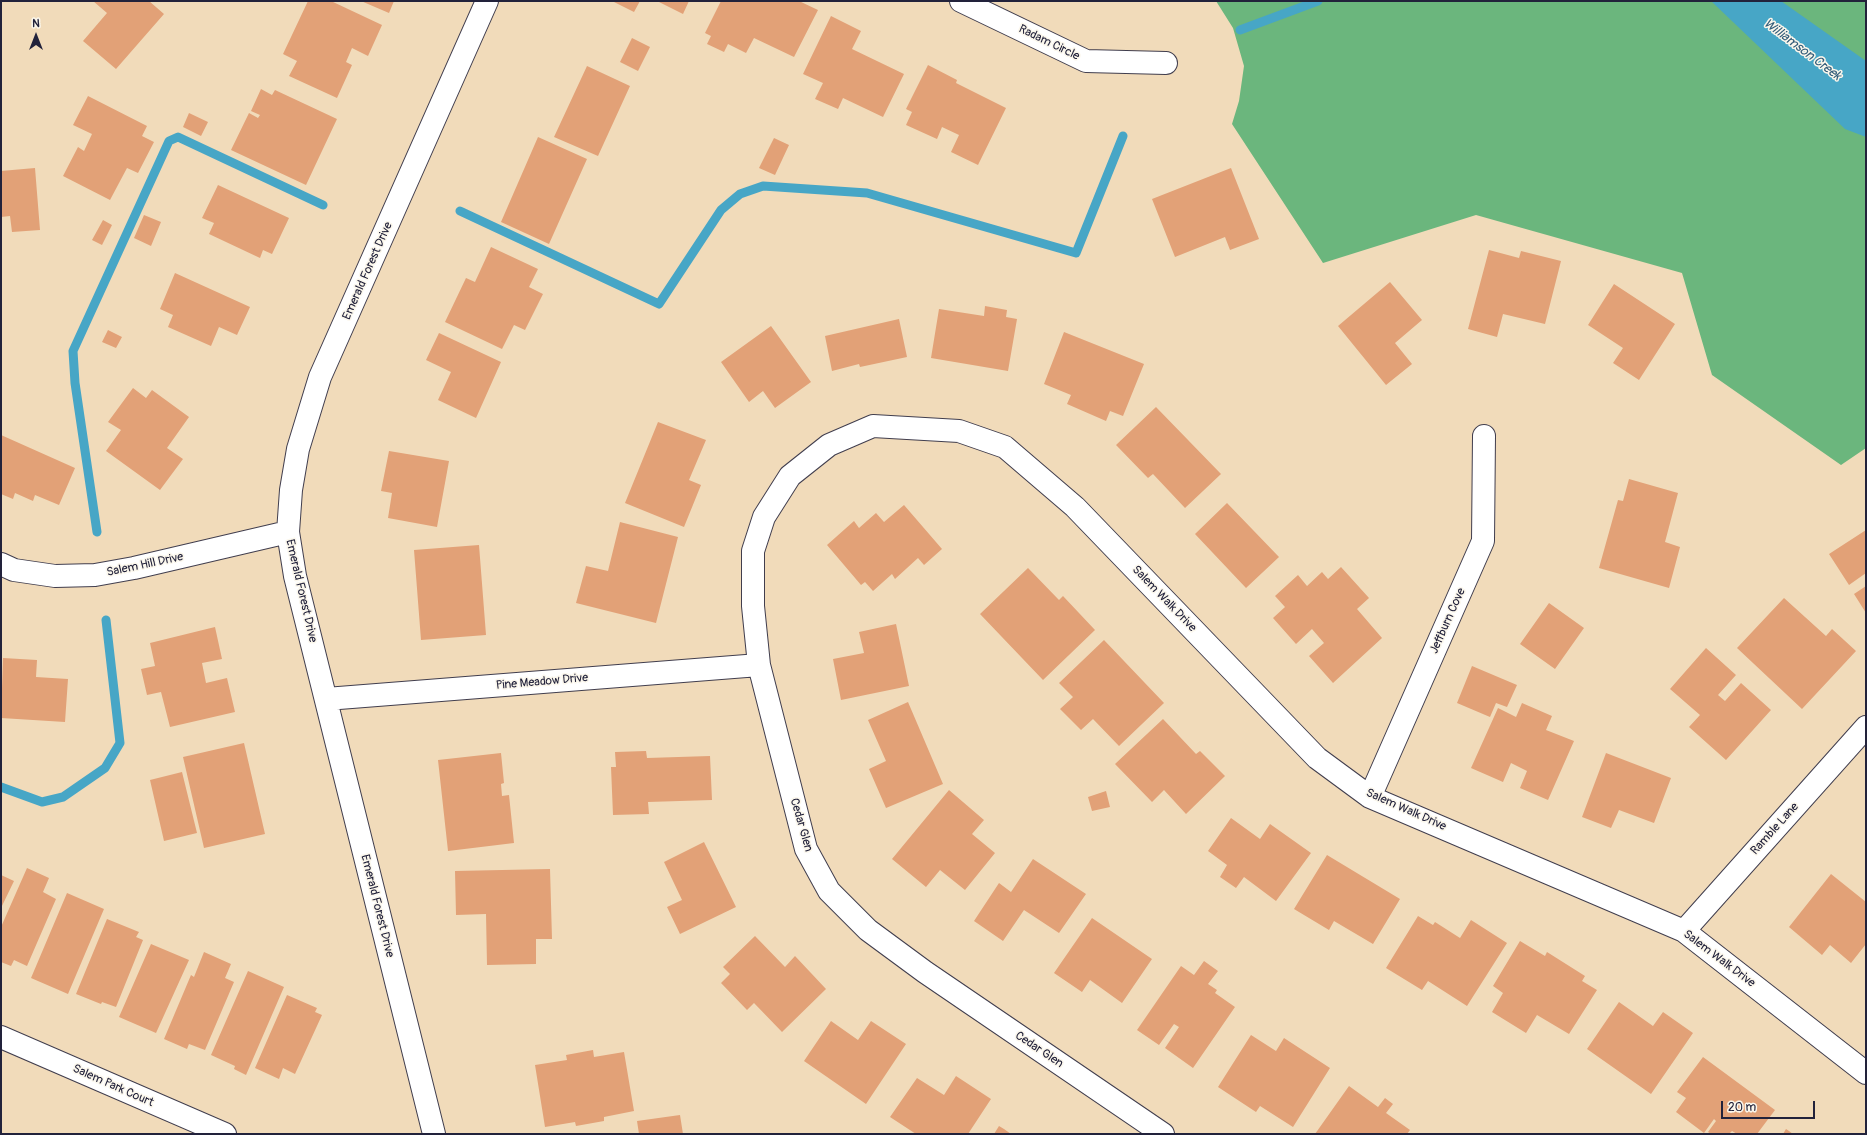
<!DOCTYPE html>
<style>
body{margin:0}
#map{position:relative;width:1867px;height:1135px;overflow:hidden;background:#f1dbba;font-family:Pangolin,sans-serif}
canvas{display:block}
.frame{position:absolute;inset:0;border:2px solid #22223b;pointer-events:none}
.north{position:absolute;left:16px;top:16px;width:40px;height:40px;-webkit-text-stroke:3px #fbf7ec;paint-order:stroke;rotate:0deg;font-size:11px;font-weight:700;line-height:16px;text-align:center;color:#22223b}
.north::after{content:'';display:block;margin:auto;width:14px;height:18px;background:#22223b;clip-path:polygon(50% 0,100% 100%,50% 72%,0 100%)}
.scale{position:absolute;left:1721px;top:1101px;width:94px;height:18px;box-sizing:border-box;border:2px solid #22223b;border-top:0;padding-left:5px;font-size:12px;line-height:14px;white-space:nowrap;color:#22223b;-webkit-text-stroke:3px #fbf7ec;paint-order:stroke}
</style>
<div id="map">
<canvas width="1867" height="1135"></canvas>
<div class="frame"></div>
<div class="north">N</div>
<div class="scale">20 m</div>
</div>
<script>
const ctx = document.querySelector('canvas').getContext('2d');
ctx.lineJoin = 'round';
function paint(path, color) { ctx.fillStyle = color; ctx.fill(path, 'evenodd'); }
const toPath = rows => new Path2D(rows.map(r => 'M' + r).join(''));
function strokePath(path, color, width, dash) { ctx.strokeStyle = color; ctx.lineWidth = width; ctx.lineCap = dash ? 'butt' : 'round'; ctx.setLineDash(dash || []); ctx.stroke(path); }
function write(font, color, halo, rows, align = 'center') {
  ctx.font = font + ' Pangolin,sans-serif'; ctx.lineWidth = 3; ctx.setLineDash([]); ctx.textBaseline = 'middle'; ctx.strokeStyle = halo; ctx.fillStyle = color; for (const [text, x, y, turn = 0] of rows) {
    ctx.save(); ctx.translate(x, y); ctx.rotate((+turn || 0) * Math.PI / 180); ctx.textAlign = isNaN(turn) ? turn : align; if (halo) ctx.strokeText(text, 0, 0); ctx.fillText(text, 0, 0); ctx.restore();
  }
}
paint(toPath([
 [1216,1,1866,1,1866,448,1841,465,1712,375,1682,273,1476,215,1323,263,1232,124,1239,101,1244,66,1233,28]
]), '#6bb67d');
paint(toPath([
 [1711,1,1781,1,1866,61,1866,137,1845,129]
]), '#47a6c6');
strokePath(toPath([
 [1240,30,1318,1],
 [460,211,659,304,721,210,740,194,763,186,867,193,1076,253,1123,136],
 [97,532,75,383,73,351,169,141,178,137,323,205],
 [1,787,42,802,63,797,105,768,120,743,106,620]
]), '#47a6c6', 9);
paint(toPath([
 [93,1,149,1,164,14,116,69,83,41,107,13],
 [308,1,331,1,382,25,368,56,352,48,346,62,352,65,337,98,289,76,297,61,283,54],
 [361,1,394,1,389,13],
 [612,1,640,1,634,12],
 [657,1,689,1,683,14],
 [721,1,799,1,818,10,794,57,754,38,746,53,728,44,724,52,707,44,711,36,705,33],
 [831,16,861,31,852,49,904,74,883,117,843,98,838,109,815,99,823,83,803,74],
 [632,38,650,47,638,71,620,62],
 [928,65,957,80,956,83,1006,108,978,165,951,152,959,135,942,127,937,139,906,125,912,112,906,109],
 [587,66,630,86,598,156,554,137],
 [261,89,272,95,275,90,337,119,306,185,231,150,249,113,258,118,260,115,251,111],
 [88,96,147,126,142,136,154,142,138,173,127,168,110,200,63,176,78,147,84,151,92,134,73,125],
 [189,113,208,122,201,136,183,127],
 [538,137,587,159,549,244,501,222],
 [774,138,789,145,775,175,759,168],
 [35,168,40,230,12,232,10,216,1,217,1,171],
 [1231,168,1259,239,1230,250,1225,237,1175,257,1152,199],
 [218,185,289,218,272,254,263,250,260,258,209,234,214,223,202,218],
 [144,215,161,222,151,246,134,238],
 [103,220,112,225,102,245,92,240],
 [491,247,538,269,529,287,543,294,525,330,514,325,502,349,445,322,466,278,475,282],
 [1489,250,1519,258,1521,251,1561,261,1545,324,1503,314,1497,337,1468,329],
 [175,273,250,307,237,335,219,327,211,346,168,327,173,315,160,309],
 [1390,282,1422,320,1395,343,1412,364,1386,385,1338,326],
 [1614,284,1675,324,1639,380,1613,363,1623,348,1588,325],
 [985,306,1007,310,1006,317,1017,319,1008,371,931,358,939,309,984,316],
 [899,319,907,357,860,367,859,364,832,371,825,336],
 [771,326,811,382,775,408,763,391,749,402,721,362],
 [108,330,122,337,116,348,102,342],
 [1064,332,1144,364,1123,416,1110,411,1106,421,1067,404,1071,395,1044,384],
 [439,333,501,362,476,418,438,400,451,372,426,360],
 [133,388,146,398,152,390,189,417,167,448,183,459,160,490,106,451,121,430,108,422],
 [1156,407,1221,474,1185,508,1153,474,1148,478,1116,445],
 [658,422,706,440,689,480,701,485,684,527,625,503],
 [1,435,75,468,59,505,35,495,33,501,15,493,13,499,1,494],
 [389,451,449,461,437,527,388,518,392,493,381,491],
 [1629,479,1678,493,1665,542,1680,547,1669,588,1599,568,1618,500,1623,501],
 [1227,503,1279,557,1246,588,1195,534],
 [904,505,942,549,924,565,918,558,895,579,892,574,873,591,865,582,861,585,827,545,854,521,859,528,876,513,884,522],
 [620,522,678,537,656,623,576,603,586,566,608,571],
 [1866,530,1866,573,1849,585,1829,554],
 [479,545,486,635,421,640,414,550],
 [1341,567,1369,598,1357,609,1382,638,1333,683,1309,656,1324,643,1312,629,1296,644,1273,618,1285,607,1275,596,1298,575,1307,586,1322,572,1328,579],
 [1028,568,1059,600,1063,596,1095,630,1043,680,980,614],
 [1866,586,1866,613,1854,594],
 [1784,598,1826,636,1832,629,1856,651,1802,709,1737,648],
 [1549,603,1584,628,1555,669,1520,644],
 [896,624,909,686,841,700,833,659,864,653,859,632],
 [215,627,222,659,202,663,206,683,227,678,235,712,170,727,161,692,147,695,141,669,155,666,150,643],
 [1104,640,1164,703,1119,746,1093,719,1081,730,1060,709,1073,697,1059,683],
 [1706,648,1736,675,1718,695,1725,701,1741,683,1771,710,1726,760,1689,727,1700,715,1670,689],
 [3,658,37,660,36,677,68,679,65,722,1,718],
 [1472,666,1517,685,1507,707,1496,703,1490,717,1457,703],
 [908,702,943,784,886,808,869,769,886,761,868,720],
 [1522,703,1552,716,1546,730,1574,741,1548,800,1520,788,1527,771,1511,763,1503,782,1471,768,1498,708,1516,717],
 [1163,719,1196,754,1200,751,1225,776,1186,814,1164,790,1152,802,1115,764],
 [244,743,265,834,204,848,183,757],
 [646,751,647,758,710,756,712,800,648,802,649,814,613,815,611,767,616,767,615,752],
 [501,753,504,783,501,784,502,796,509,795,514,843,448,851,438,760],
 [1606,753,1671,778,1654,823,1619,810,1611,828,1582,817],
 [182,772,197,833,164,841,150,780],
 [949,790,984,820,972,834,995,853,965,890,940,870,926,887,892,859],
 [1106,791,1110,807,1092,811,1088,797],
 [1231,818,1260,839,1270,824,1311,853,1276,901,1244,877,1236,888,1220,877,1227,865,1208,851],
 [704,842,736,907,680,934,667,907,682,900,664,862],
 [1327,855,1400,899,1373,944,1334,921,1329,930,1294,909],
 [1033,859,1086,894,1059,933,1024,910,1003,941,974,921,999,883,1011,892],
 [27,868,49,878,43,892,56,899,27,966,14,960,11,966,1,962,1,927],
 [550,869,552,939,536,939,536,964,487,965,486,914,456,915,455,871],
 [1831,874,1866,902,1866,944,1851,963,1830,945,1822,955,1789,927],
 [1,875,14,881,1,908],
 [67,893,104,909,68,994,31,978],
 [1418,916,1433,925,1435,922,1460,938,1471,920,1507,943,1467,1006,1428,981,1422,990,1386,968],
 [1092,918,1152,959,1122,1003,1090,980,1082,992,1054,973],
 [107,919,139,932,136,937,143,940,116,1007,102,1002,101,1004,76,994],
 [755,936,785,967,795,956,826,989,782,1032,754,1003,747,1010,721,983,730,974,723,967],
 [1520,941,1545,956,1547,952,1585,976,1582,981,1597,990,1569,1034,1537,1015,1526,1033,1492,1012,1503,993,1493,986],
 [151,944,189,960,156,1033,119,1017],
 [204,952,231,964,225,978,234,982,205,1050,189,1044,187,1049,164,1039,191,975,194,977],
 [1204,961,1218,971,1208,984,1217,990,1215,993,1235,1007,1193,1068,1165,1048,1179,1027,1174,1024,1159,1045,1137,1030,1181,966,1194,975],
 [248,971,284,987,246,1075,234,1069,235,1066,211,1055],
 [287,995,317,1008,315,1012,322,1015,295,1074,283,1068,279,1079,255,1068],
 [1619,1002,1653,1026,1663,1012,1693,1033,1651,1094,1587,1049],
 [831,1021,858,1040,871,1021,906,1044,866,1104,804,1061],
 [1251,1035,1276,1051,1284,1038,1330,1068,1293,1127,1260,1106,1256,1112,1218,1087],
 [593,1050,594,1057,624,1052,634,1111,604,1117,604,1121,576,1126,575,1122,545,1127,535,1065,567,1060,566,1055],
 [1703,1057,1775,1110,1757,1134,1737,1134,1732,1131,1729,1134,1711,1134,1708,1132,1716,1121,1714,1119,1704,1133,1676,1112,1686,1098,1677,1092],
 [956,1076,991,1099,968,1134,916,1134,890,1117,917,1078,944,1095],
 [1349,1086,1378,1107,1385,1098,1393,1104,1386,1113,1410,1130,1407,1134,1315,1134],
 [680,1115,683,1134,639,1134,637,1121],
 [999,1126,1004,1129,1011,1134,994,1134],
 [1786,1129,1789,1131,1793,1134,1783,1134]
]), '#e2a177');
const minor = toPath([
 [961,1,1086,61,1166,63],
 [1,564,14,570,55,576,95,575,134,568,288,532],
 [326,699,759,665],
 [1370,797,1483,541,1484,436],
 [1684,931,1866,727],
 [1,1037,225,1134],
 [434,1134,295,576,288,532,291,490,298,449,320,377,487,1],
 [1163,1134,925,972,868,930,829,891,806,849,759,665,753,606,753,551,764,517,790,476,829,445,873,426,959,431,1005,447,1075,507,1317,758,1370,797,1684,931,1866,1073]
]);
strokePath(minor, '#413e4e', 24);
strokePath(minor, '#fff', 22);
write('12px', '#22223b', '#fbf7ec', [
 ["Radam Circle",1049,43,26],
 ["Emerald Forest Drive",368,271,-66],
 ["Salem Hill Drive",145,565,-12],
 ["Emerald Forest Drive",301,591,77],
 ["Salem Walk Drive",1164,599,46],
 ["Jeffburn Cove",1448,621,-66],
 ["Pine Meadow Drive",542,682,-5],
 ["Salem Walk Drive",1406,810,24],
 ["Cedar Glen",801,825,74],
 ["Ramble Lane",1775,829,-48],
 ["Emerald Forest Drive",377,906,76],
 ["Salem Walk Drive",1719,959,37],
 ["Cedar Glen",1039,1050,34],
 ["Salem Park Court",113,1086,24]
]);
write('italic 13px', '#335d7a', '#fbf7ec', [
 ["Williamson Creek",1802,50,37]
]);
</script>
